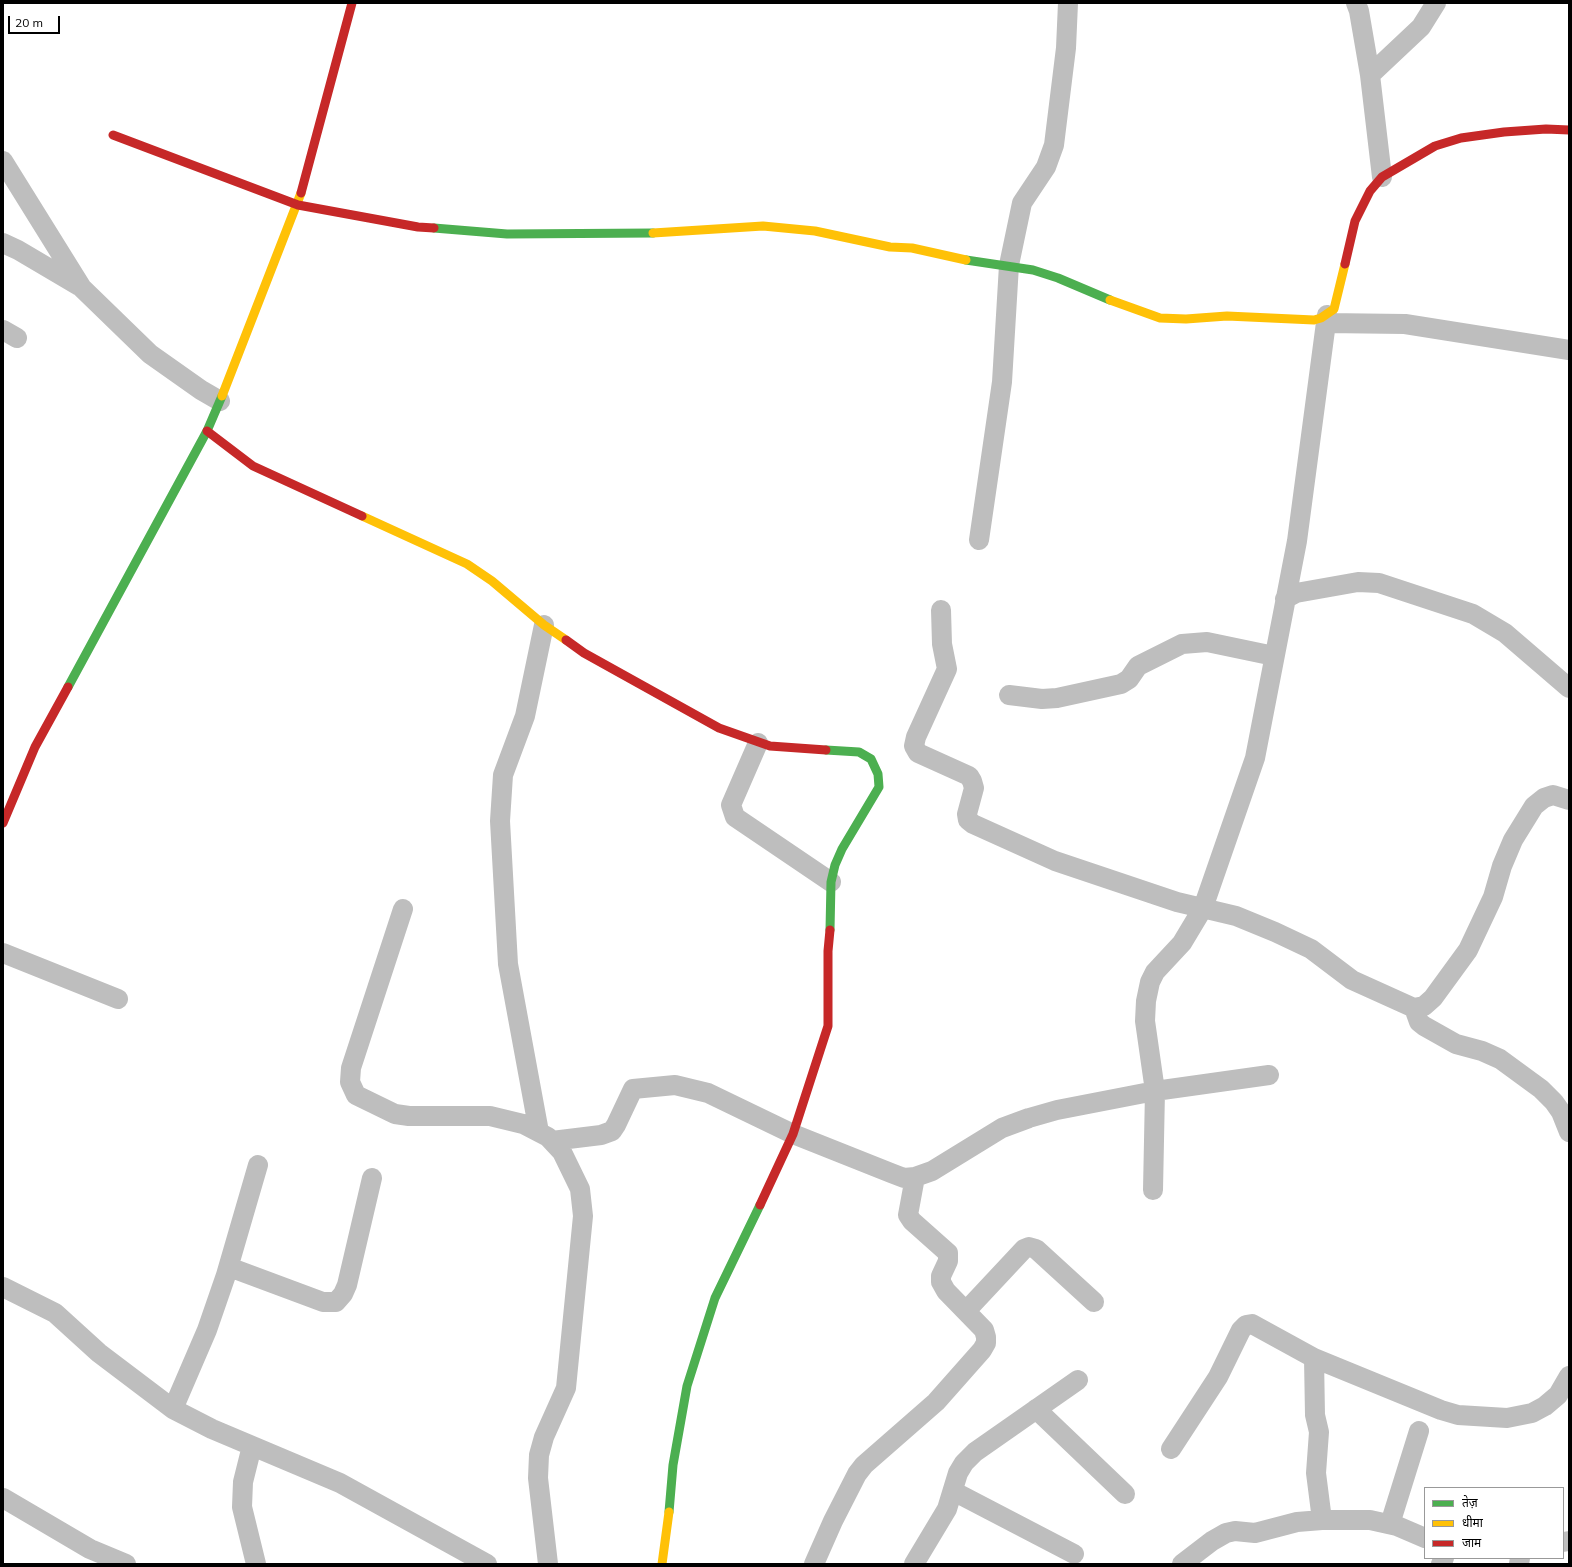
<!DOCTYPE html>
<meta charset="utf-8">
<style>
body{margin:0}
#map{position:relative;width:1572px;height:1567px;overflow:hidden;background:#fff;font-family:Mulish,"Noto Sans Devanagari",sans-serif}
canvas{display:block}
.frame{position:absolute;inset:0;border:4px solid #000;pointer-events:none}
.legend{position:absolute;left:1424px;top:1487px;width:140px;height:72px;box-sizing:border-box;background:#fff;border:1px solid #999;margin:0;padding:5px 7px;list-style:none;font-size:12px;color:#000}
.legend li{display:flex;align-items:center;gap:8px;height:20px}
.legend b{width:20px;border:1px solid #999}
.scale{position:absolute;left:8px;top:16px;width:52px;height:18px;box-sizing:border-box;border:2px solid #000;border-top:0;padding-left:5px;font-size:12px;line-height:14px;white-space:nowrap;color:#000;-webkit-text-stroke:3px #fff;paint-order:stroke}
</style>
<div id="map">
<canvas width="1572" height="1567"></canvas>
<div class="frame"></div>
<ul class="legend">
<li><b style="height:5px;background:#4caf50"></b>तेज़</li>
<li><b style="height:5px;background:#ffc107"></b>धीमा</li>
<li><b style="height:5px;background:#c62828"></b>जाम</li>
</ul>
<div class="scale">20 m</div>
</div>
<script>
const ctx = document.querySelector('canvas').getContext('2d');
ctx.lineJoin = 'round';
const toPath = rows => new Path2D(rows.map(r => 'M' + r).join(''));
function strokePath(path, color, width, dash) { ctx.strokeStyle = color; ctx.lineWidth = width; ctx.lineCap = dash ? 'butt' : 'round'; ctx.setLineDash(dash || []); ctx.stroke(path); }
strokePath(toPath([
 [1356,3,1359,11,1370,75,1382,177],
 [1370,75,1421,27,1436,3],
 [3,161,82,288,150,354,201,390,220,401],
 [3,243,18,250,79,286],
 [1326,323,1405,324,1569,350],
 [3,330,17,338],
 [979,540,1002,382,1009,265,1022,203,1046,167,1054,145,1066,48,1068,3],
 [1285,599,1296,593,1358,582,1379,583,1473,614,1505,633,1569,688],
 [941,610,942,644,947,669,916,737,914,746,918,753,969,776,972,781,974,788,967,814,968,820,973,824,1055,861,1177,902,1236,916,1275,932,1311,949,1352,980,1414,1008,1424,1006,1433,998,1468,950,1493,897,1502,866,1513,840,1534,806,1544,798,1553,795,1569,800],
 [1009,695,1042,699,1057,698,1121,684,1129,679,1138,666,1182,644,1207,642,1274,656],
 [758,743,731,805,735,817,831,882],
 [403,909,351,1068,350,1082,356,1095,395,1114,409,1116,490,1116,523,1124,548,1137,562,1152,580,1189,583,1216,566,1388,544,1437,539,1455,538,1478,548,1564],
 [3,953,118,999],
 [1414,1008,1419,1022,1424,1026,1456,1044,1482,1051,1500,1059,1541,1089,1554,1102,1561,1112,1569,1132],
 [539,1132,508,964,500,821,503,775,525,716,544,625],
 [552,1141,601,1135,612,1131,616,1125,633,1089,675,1085,708,1093,793,1134,891,1173,904,1178,915,1177,932,1171,1002,1128,1029,1118,1057,1110,1155,1091,1269,1075],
 [1153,1190,1155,1091,1145,1021,1146,1001,1150,982,1155,972,1182,943,1203,908,1255,758,1297,541,1327,315],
 [229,1267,323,1302,336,1302,343,1294,347,1285,372,1178],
 [3,1287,55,1313,99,1353,173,1409,212,1429,340,1483,487,1564],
 [966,1311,1024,1249,1029,1247,1036,1249,1094,1302],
 [1314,1358,1315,1415,1319,1432,1316,1473,1322,1520],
 [173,1409,207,1330,226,1275,258,1165],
 [1036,1409,1125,1494],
 [252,1446,243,1482,242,1507,256,1564],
 [1171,1449,1218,1377,1241,1330,1246,1325,1252,1324,1314,1358,1441,1410,1458,1415,1507,1418,1532,1413,1545,1406,1558,1395,1569,1376],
 [953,1491,1074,1554],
 [3,1498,90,1549,126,1564],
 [1390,1524,1419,1431],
 [1563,1542,1569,1541],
 [814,1564,833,1521,857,1474,864,1465,936,1402,982,1350,986,1343,986,1337,984,1330,946,1291,941,1282,941,1276,948,1261,948,1253,912,1221,908,1215,915,1177],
 [914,1564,947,1509,958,1473,964,1463,975,1452,1078,1380],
 [1182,1564,1212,1541,1226,1533,1235,1531,1255,1533,1297,1522,1322,1520,1370,1520,1397,1526,1425,1538],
 [1441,1564,1444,1558],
 [1519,1564,1520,1558]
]), '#bebebe', 20);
strokePath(toPath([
 [434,228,507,234,653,233],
 [966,260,1033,270,1058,278,1110,300],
 [68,687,207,431,222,396],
 [826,750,859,752,871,759,878,774,879,787,842,849,835,865,831,882,830,930],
 [669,1512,673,1465,687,1386,715,1298,760,1205]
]), '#4caf50', 9);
strokePath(toPath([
 [653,233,763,226,815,231,890,247,912,248,966,260],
 [1110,300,1160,318,1186,319,1227,316,1314,320,1321,318,1334,309,1345,264],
 [222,396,301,193],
 [362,516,467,564,492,581,544,625,566,640],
 [662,1564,669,1512]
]), '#ffc107', 9);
strokePath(toPath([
 [113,135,298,205,418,227,434,228],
 [301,193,352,3],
 [1345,264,1355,221,1370,191,1382,177,1435,146,1461,138,1504,132,1546,129,1569,130],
 [207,431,253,466,362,516],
 [566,640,584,653,719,728,770,746,826,750],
 [3,823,35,747,68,687],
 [760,1205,793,1134,828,1026,828,951,830,930]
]), '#c62828', 9);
</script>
